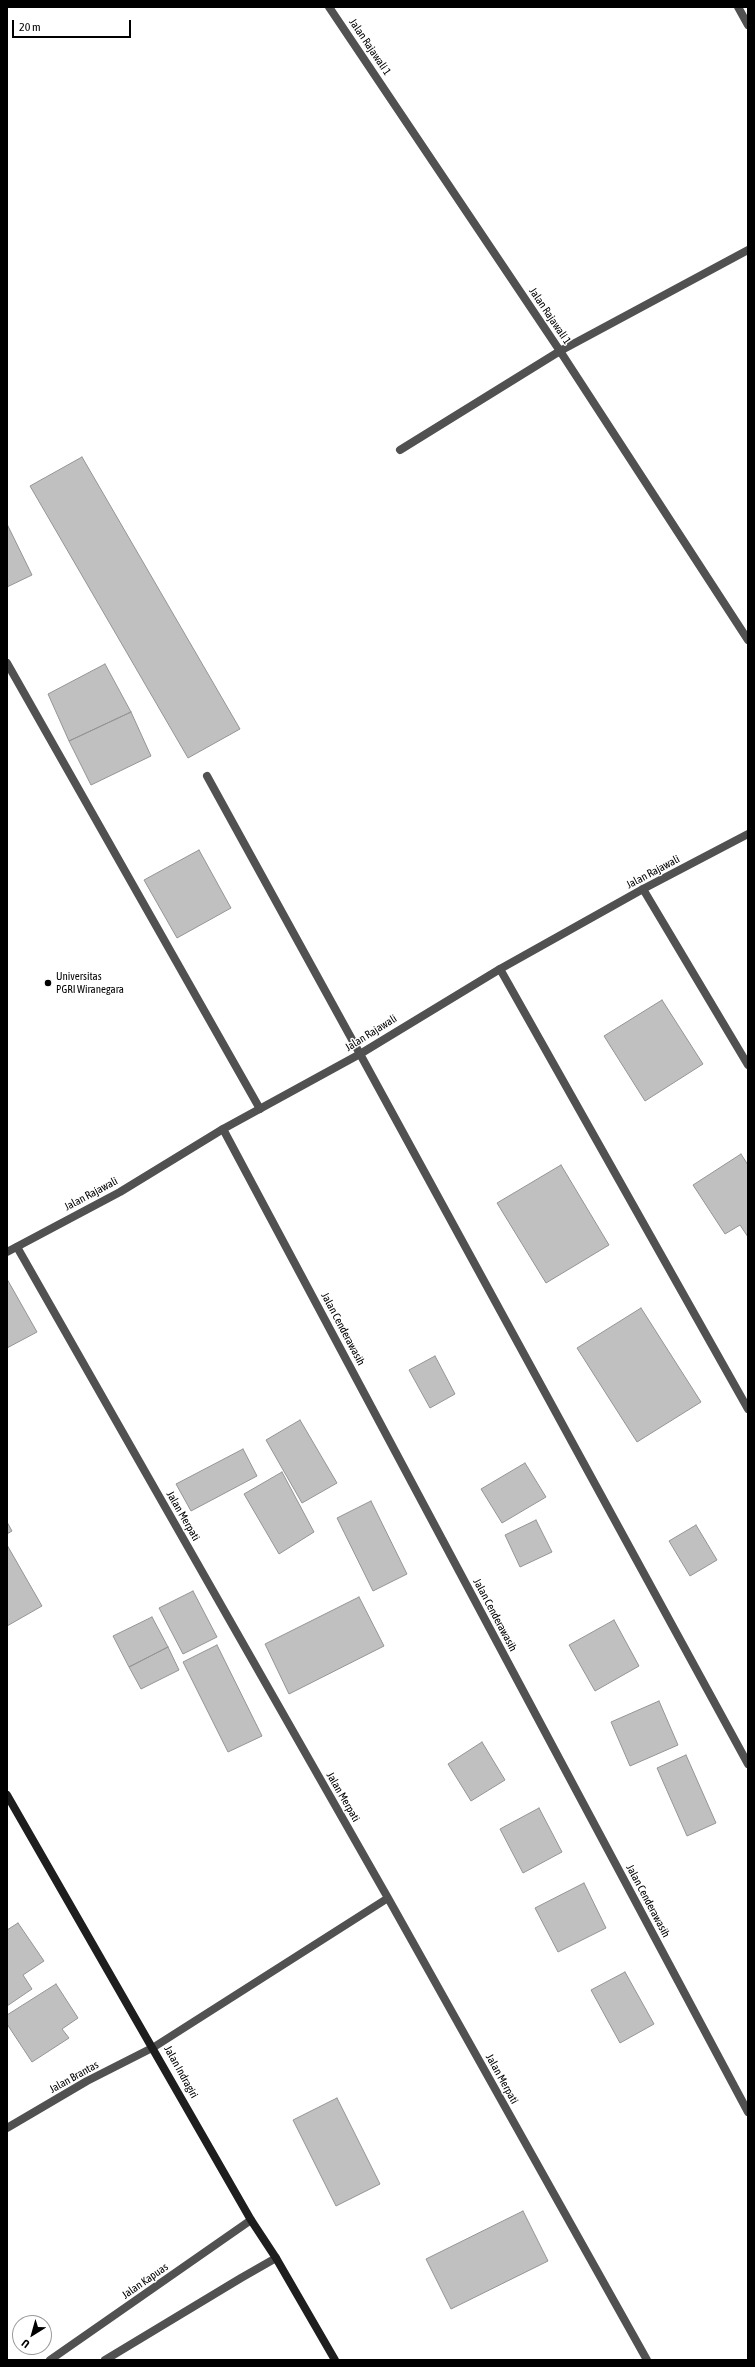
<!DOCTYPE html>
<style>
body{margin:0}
#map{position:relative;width:755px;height:2367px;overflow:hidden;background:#fff;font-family:"Asap Condensed",sans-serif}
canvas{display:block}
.frame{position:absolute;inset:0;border:8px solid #000;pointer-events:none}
.north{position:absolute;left:12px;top:2315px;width:40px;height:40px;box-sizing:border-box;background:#fff;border:1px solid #999;border-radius:50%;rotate:217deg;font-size:11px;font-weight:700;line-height:16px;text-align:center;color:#000}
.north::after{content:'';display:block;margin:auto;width:14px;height:18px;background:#000;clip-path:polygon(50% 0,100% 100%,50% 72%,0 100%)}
.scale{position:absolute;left:12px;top:20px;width:119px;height:18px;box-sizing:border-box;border:2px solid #000;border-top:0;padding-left:5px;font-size:12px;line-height:14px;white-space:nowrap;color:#000;-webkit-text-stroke:3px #fff;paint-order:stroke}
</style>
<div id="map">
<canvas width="755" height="2367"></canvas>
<div class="frame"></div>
<div class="north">U</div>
<div class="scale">20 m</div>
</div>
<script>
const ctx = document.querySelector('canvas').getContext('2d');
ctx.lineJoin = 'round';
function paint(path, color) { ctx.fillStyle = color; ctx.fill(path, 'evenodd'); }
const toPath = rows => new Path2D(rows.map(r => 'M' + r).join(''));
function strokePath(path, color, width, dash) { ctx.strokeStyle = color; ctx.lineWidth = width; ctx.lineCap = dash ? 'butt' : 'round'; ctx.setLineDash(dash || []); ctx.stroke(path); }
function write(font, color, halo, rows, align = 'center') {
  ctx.font = font + ' "Asap Condensed",sans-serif'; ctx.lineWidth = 3; ctx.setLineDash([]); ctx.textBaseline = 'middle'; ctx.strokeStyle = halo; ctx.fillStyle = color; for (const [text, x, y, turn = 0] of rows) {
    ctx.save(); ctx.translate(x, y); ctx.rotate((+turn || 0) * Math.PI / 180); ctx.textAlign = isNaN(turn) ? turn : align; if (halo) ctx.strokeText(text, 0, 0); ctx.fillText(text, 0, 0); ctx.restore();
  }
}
const building = toPath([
 [82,457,240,729,188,758,30,486,82,457],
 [7,524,32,575,7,587,7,524],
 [105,664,131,712,69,741,48,694,105,664],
 [131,712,151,756,91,785,69,741,131,712],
 [199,850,231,908,177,938,144,880,199,850],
 [662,1000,703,1064,645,1101,604,1036,662,1000],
 [741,1154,748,1165,748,1237,740,1225,725,1234,693,1185,741,1154],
 [561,1165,609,1245,546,1283,497,1203,561,1165],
 [7,1279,37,1332,7,1348,7,1279],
 [641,1308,701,1402,637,1442,577,1348,641,1308],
 [435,1356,455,1394,430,1408,409,1370,435,1356],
 [300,1420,337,1483,302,1503,266,1440,300,1420],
 [243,1449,257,1476,191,1511,176,1484,243,1449],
 [525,1463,546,1497,502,1523,481,1489,525,1463],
 [282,1472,314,1532,279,1554,244,1494,282,1472],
 [371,1501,407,1574,373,1591,337,1518,371,1501],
 [536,1520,552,1552,520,1567,505,1535,536,1520],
 [7,1522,12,1531,7,1534,7,1522],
 [696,1525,717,1560,690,1576,669,1541,696,1525],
 [7,1545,42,1606,7,1626,7,1545],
 [193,1591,217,1637,183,1654,159,1608,193,1591],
 [359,1597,384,1646,289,1694,265,1644,359,1597],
 [152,1617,168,1647,129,1667,113,1636,152,1617],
 [614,1620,639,1666,595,1691,569,1645,614,1620],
 [217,1645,262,1736,228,1752,183,1662,217,1645],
 [168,1647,179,1670,141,1689,129,1667,168,1647],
 [659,1701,678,1745,630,1766,611,1722,659,1701],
 [482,1742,505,1780,471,1801,448,1764,482,1742],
 [686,1755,716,1823,687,1836,657,1768,686,1755],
 [539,1808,562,1852,523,1873,500,1829,539,1808],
 [584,1883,606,1928,558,1952,535,1908,584,1883],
 [18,1923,44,1961,23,1975,32,1989,7,2006,7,1930,18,1923],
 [625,1972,654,2024,620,2043,591,1990,625,1972],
 [56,1984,78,2018,62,2029,69,2038,32,2062,7,2024,7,2015,56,1984],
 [337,2098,380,2184,336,2206,293,2120,337,2098],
 [523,2211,548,2261,451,2309,426,2259,523,2211]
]);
paint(building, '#c0c0c0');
strokePath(building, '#959595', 1);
strokePath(toPath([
 [207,776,360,1054]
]), '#515151', 8);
strokePath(toPath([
 [329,7,560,351,748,640],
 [738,7,748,25],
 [400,450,560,351,748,250],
 [7,663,260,1109],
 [643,889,748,1065],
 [500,969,748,1409],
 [360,1054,748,1764],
 [223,1129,748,2112],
 [17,1247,388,1898,647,2360],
 [7,2128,87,2081,154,2047,388,1898],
 [50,2360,251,2220],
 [105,2360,241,2278,276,2258]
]), '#515151', 8);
strokePath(toPath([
 [7,1252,120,1192,223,1129,360,1054,500,969,643,889,748,834]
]), '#515151', 8);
strokePath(toPath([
 [7,1795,251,2220,276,2258,335,2360]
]), '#1e1e1e', 8);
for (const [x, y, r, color] of [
 [48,983,4,"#000"]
]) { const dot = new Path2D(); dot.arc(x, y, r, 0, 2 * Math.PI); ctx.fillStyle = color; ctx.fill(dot); strokePath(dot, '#fff', 1.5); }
write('11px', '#000', '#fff', [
 ["Jalan Rajawali 1",370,47,56],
 ["Jalan Rajawali 1",550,316,56],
 ["Jalan Rajawali",653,872,-28],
 ["Jalan Rajawali",371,1033,-32],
 ["Jalan Rajawali",91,1194,-28],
 ["Jalan Cenderawasih",343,1329,62],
 ["Jalan Merpati",183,1516,60],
 ["Jalan Cenderawasih",495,1615,62],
 ["Jalan Merpati",343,1797,60],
 ["Jalan Cenderawasih",648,1901,62],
 ["Jalan Indragiri",181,2072,61],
 ["Jalan Brantas",74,2077,-29],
 ["Jalan Merpati",502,2079,61],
 ["Jalan Kapuas",145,2281,-35]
]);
write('11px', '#000', '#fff', [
 ["Universitas",56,977],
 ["PGRI Wiranegara",56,990]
], 'left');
</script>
